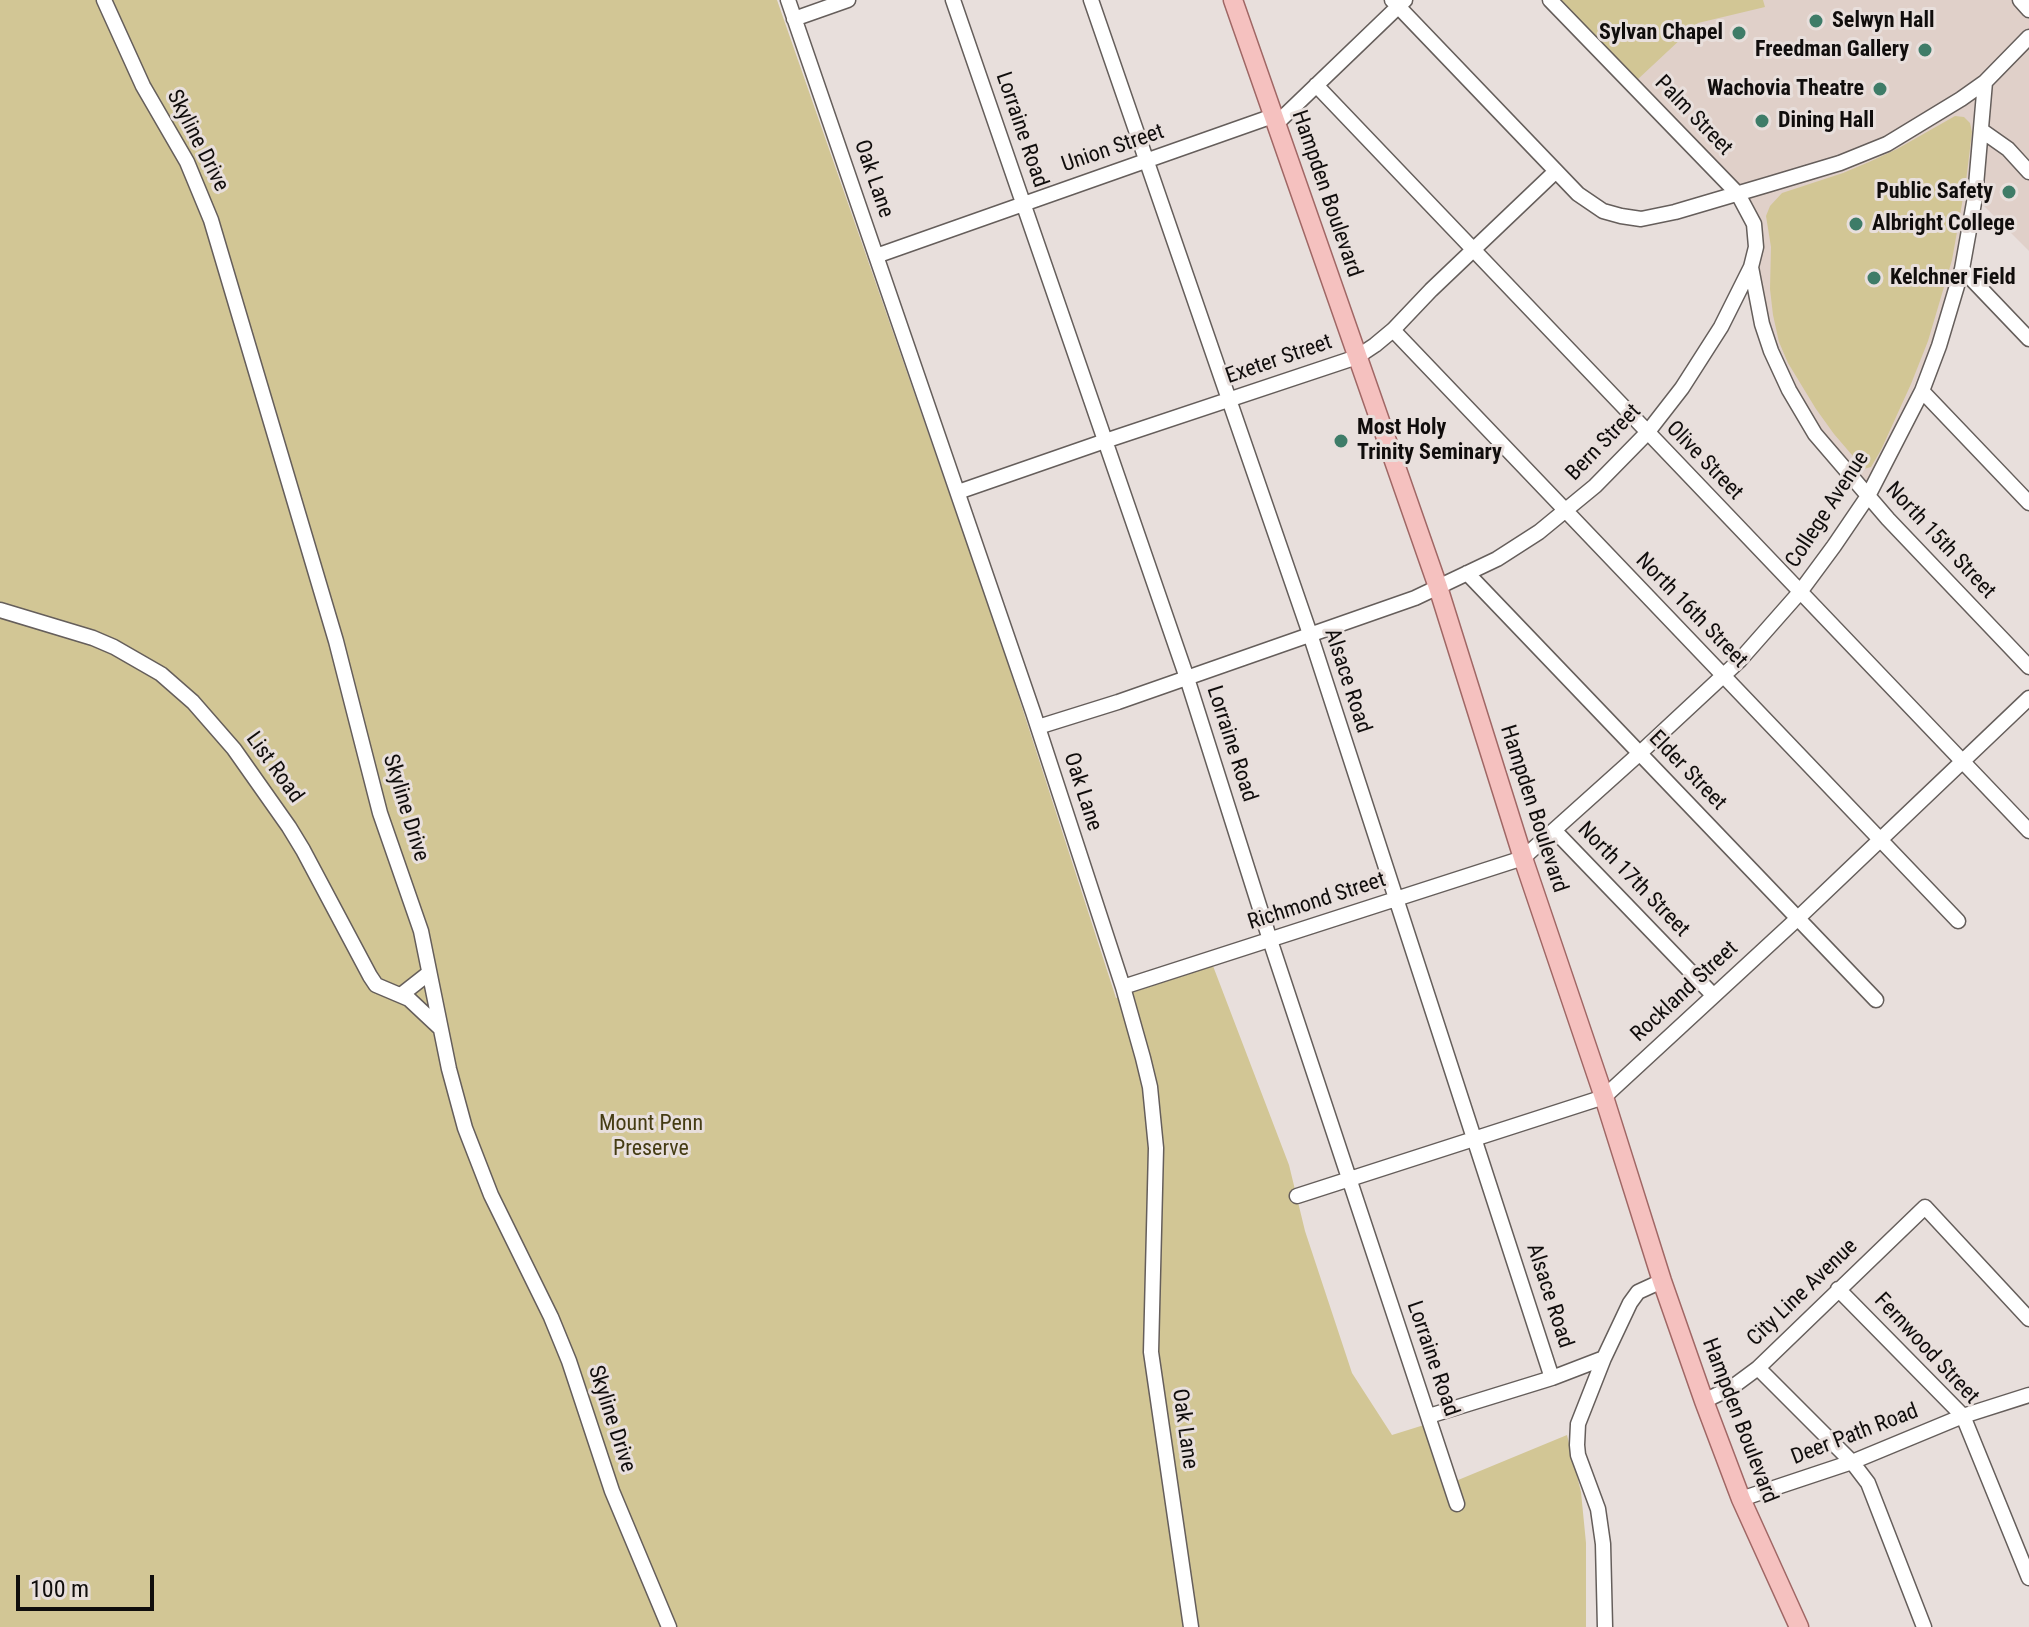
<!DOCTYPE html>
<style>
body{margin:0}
#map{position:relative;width:2029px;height:1627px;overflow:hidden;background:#e8dfdc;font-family:"Roboto Condensed",sans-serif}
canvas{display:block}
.scale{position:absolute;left:16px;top:1575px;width:138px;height:36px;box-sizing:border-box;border:4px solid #100d0c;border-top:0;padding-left:10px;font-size:24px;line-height:28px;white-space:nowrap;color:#100d0c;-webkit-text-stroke:6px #e8dfdc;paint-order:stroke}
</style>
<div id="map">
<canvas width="2029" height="1627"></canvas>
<div class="scale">100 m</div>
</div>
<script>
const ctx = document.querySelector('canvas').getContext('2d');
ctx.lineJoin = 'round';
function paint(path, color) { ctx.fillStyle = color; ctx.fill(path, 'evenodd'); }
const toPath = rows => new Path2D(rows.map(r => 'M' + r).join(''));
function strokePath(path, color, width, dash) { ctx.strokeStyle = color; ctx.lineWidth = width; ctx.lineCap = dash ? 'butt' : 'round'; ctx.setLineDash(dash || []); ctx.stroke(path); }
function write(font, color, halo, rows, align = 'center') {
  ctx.font = font + ' "Roboto Condensed",sans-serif'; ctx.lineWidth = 6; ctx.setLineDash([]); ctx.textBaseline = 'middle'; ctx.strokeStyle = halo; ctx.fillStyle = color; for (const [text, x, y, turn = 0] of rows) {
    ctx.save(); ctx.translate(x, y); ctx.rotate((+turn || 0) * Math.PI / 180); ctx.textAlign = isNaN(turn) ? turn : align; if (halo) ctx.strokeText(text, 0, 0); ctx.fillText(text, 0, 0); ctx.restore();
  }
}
paint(toPath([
 [1550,0,2029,0,2029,251,1976,198,1939,327,1868,496,1780,372,1738,194]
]), '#e0d0c9');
paint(toPath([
 [0,0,777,0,998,633,1116,998,1213,966,1289,1165,1305,1231,1352,1373,1392,1435,1424,1425,1446,1485,1567,1435,1581,1492,1586,1543,1586,1627,0,1627],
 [1561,0,1763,0,1765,7,1698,23,1637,80],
 [1955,116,1964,117,1970,123,1972,132,1966,181,1952,260,1928,341,1911,384,1881,450,1871,467,1864,469,1834,434,1816,409,1788,363,1779,342,1773,315,1770,289,1771,247,1766,216,1770,206,1782,193,1843,173,1869,162,1897,149]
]), '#d2c695');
const minor = toPath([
 [104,0,143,86,187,162,211,220,336,641,380,813,421,931,449,1069,465,1128,491,1195,551,1317,569,1361,612,1491,669,1627],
 [788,0,1033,712,1123,987,1143,1058,1150,1087,1156,1148,1151,1352,1191,1627],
 [953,0,1187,678,1270,940,1457,1504],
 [1091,0,1310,634,1552,1378],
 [1392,0,1578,194,1603,211,1621,216,1641,219,1675,212,1770,184,1840,163,1887,144,1961,99,1985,82,2029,37],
 [2020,0,2029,10],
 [794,19,848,0],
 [1316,85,2029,831],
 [1276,124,1405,0],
 [1981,130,2008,149,2029,172],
 [876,256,1273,116],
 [1751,267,1762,324,1771,351,1789,390,1815,434,1888,519,2029,667],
 [1962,269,2029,339],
 [1393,330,1958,921],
 [1922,391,2029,503],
 [958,492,1105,441,1357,357,1375,345,1393,330,1431,290,1556,171],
 [1467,573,1876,1000],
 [0,610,93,638,114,647,161,674,193,702,234,749,289,827,303,850,370,976,376,985,409,999,441,1029],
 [1038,727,1118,702,1415,598,1497,559,1539,532,1595,486,1647,433,1682,388,1721,327,1751,267,1756,247,1754,224,1738,194,1550,0],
 [1554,830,1713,995],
 [1123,987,1523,858,1640,753,1740,660,1800,592,1834,546,1868,496,1922,391,1939,346,1962,269,1975,197,1985,82],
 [401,995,429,973],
 [1297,1196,1604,1097,1797,919,2029,698],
 [1838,1289,1963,1416,2029,1578],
 [1758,1368,1852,1462,1868,1483,1924,1627],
 [1704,1401,1731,1388,1758,1368,1925,1207,2029,1319],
 [1429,1416,1552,1378,1604,1358],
 [1741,1499,1852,1462,1963,1416,2029,1395],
 [1605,1627,1603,1544,1598,1509,1578,1455,1577,1445,1578,1424,1604,1358,1630,1303,1638,1292,1662,1281]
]);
const major = toPath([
 [1233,0,1438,587,1523,858,1604,1097,1662,1281,1704,1401,1741,1499,1799,1627]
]);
strokePath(minor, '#655e5b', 17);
strokePath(major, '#a06765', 21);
strokePath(minor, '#fff', 14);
strokePath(major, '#f5c1bf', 18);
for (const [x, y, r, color] of [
 [1816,21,8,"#3e7c68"],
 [1739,33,8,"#3e7c68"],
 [1925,50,8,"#3e7c68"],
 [1880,89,8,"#3e7c68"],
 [1762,121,8,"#3e7c68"],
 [2009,192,8,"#3e7c68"],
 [1856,224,8,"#3e7c68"],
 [1874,278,8,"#3e7c68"],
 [1341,441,8,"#3e7c68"]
]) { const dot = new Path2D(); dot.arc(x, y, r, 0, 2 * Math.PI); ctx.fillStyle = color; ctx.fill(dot); strokePath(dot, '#e8dfdc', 3); }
write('bold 22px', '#100d0c', '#e8dfdc', [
 ["Selwyn Hall",1832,21],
 ["Sylvan Chapel",1723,33,"right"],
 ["Freedman Gallery",1909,50,"right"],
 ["Wachovia Theatre",1864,89,"right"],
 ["Dining Hall",1778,121],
 ["Public Safety",1993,192,"right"],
 ["Albright College",1872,224],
 ["Kelchner Field",1890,278],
 ["Most Holy",1357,428],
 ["Trinity Seminary",1357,453]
], 'left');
write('22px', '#100d0c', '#e8dfdc', [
 ["Palm Street",1693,116,46],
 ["Lorraine Road",1021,130,71],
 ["Skyline Drive",197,141,63],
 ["Union Street",1113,149,-19],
 ["Oak Lane",873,179,71],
 ["Hampden Boulevard",1326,194,71],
 ["Exeter Street",1279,360,-19],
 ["Bern Street",1604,443,-46],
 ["Olive Street",1704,461,46],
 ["College Avenue",1828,510,-57],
 ["North 15th Street",1940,541,47],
 ["North 16th Street",1691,611,46],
 ["Alsace Road",1347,681,72],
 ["Lorraine Road",1231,744,72],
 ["List Road",274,768,54],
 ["Elder Street",1687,771,46],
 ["Oak Lane",1082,792,72],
 ["Skyline Drive",405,808,73],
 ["Hampden Boulevard",1533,809,72],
 ["North 17th Street",1633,880,46],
 ["Richmond Street",1317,902,-18],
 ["Rockland Street",1685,992,-43],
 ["City Line Avenue",1803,1293,-44],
 ["Alsace Road",1549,1296,72],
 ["Fernwood Street",1926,1349,47],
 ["Lorraine Road",1432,1359,71],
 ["Skyline Drive",611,1419,72],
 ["Hampden Boulevard",1739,1421,69],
 ["Oak Lane",1184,1429,82],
 ["Deer Path Road",1855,1435,-21]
]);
write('22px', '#453c13', '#e8dfdc', [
 ["Mount Penn",651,1124],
 ["Preserve",651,1149]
]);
</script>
